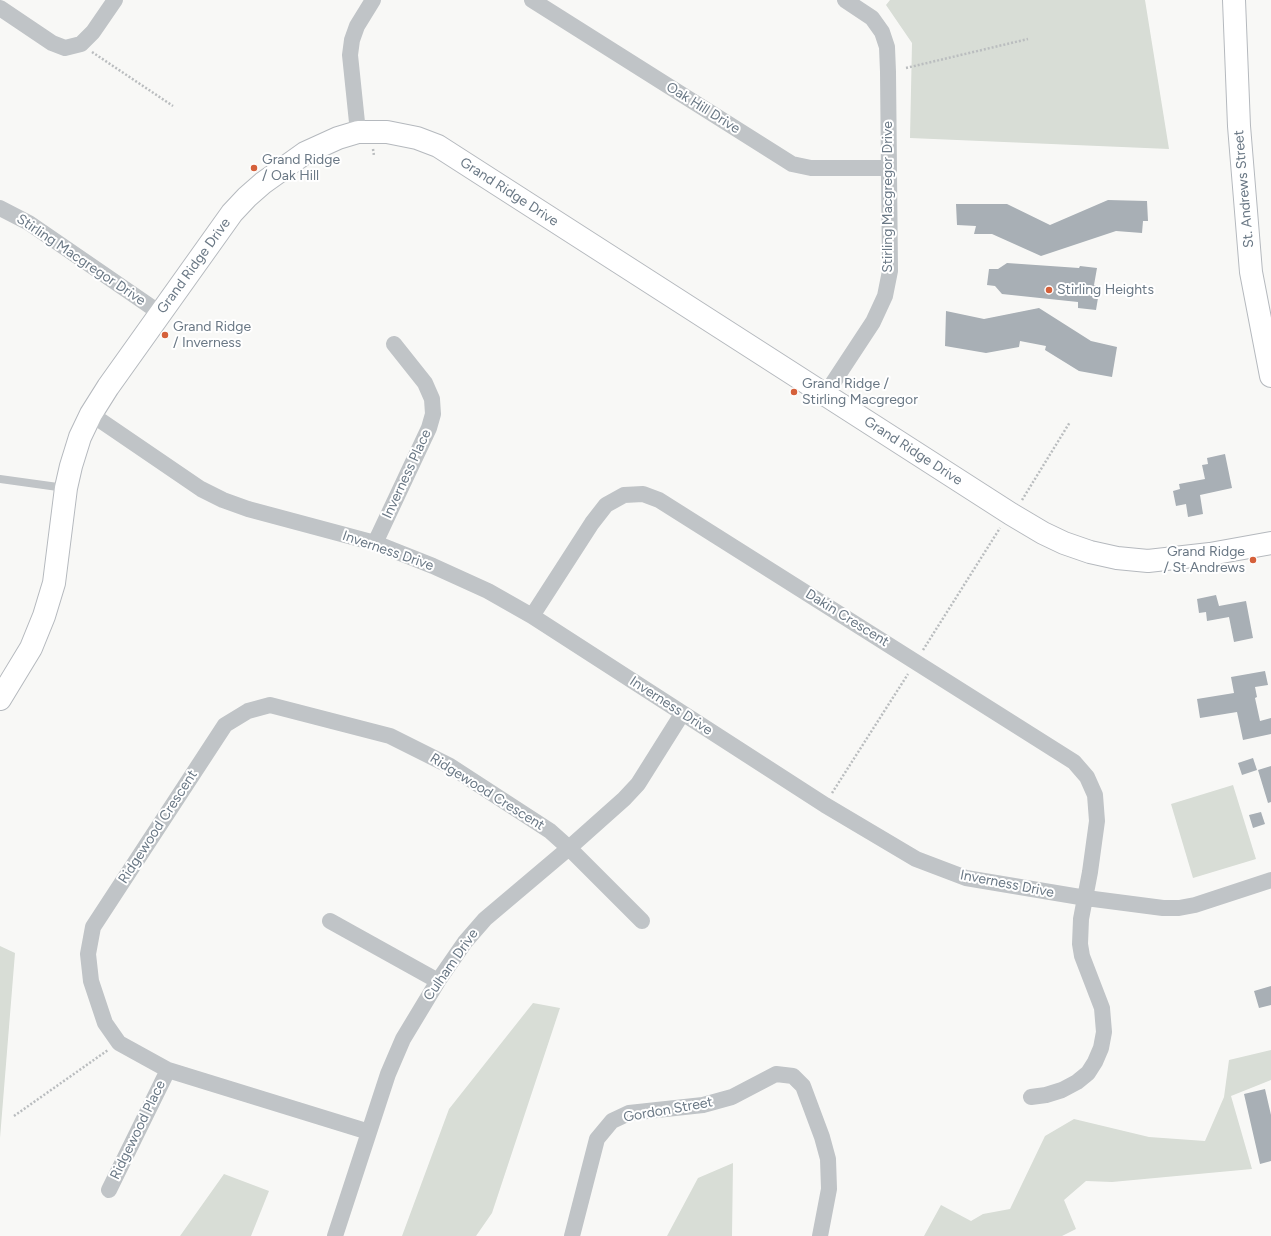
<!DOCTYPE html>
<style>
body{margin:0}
canvas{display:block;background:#f8f8f6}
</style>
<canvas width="1271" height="1236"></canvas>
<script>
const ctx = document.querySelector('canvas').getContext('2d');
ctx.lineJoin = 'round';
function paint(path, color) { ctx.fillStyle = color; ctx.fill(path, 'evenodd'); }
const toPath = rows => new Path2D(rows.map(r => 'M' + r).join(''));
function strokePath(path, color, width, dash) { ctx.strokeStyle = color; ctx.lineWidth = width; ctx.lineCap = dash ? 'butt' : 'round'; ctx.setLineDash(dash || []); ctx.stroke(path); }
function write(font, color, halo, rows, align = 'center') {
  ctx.font = font + ' Figtree,sans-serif'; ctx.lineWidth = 4; ctx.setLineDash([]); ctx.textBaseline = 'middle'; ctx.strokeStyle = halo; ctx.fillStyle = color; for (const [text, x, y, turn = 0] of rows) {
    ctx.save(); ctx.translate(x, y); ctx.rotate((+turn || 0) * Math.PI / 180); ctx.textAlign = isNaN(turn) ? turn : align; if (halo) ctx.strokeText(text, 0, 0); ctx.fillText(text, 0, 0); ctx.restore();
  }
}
paint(toPath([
 [890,0,1145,0,1169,149,910,138,912,43,886,5],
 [1233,785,1256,859,1193,878,1171,804],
 [0,946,15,953,0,1138],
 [533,1003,560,1008,492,1213,476,1236,402,1236,449,1109],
 [1271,1050,1271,1080,1231,1096,1252,1169,1112,1182,1086,1181,1064,1200,1076,1229,1062,1236,924,1236,941,1205,971,1221,983,1214,1010,1209,1045,1136,1074,1119,1149,1137,1205,1141,1224,1097,1229,1060],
 [733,1163,732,1236,667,1236,698,1178],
 [224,1174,269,1191,251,1236,180,1236]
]), '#d8ddd6');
paint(toPath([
 [1108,200,1147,201,1148,221,1143,221,1142,233,1116,231,1041,256,992,234,974,234,976,226,957,225,956,204,1007,204,1050,225],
 [1007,263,1079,268,1080,266,1097,268,1094,285,1100,286,1096,310,1078,308,1078,302,1002,294,995,286,987,285,989,269,998,269],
 [1039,308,1091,341,1117,347,1112,377,1079,371,1045,350,1046,346,1020,341,1019,347,986,353,945,346,946,311,984,319],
 [1225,454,1232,488,1200,495,1203,514,1188,517,1186,504,1176,506,1173,491,1180,489,1179,484,1205,479,1202,465,1208,464,1207,458],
 [1216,595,1219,606,1246,601,1253,638,1234,642,1229,617,1207,621,1206,612,1199,613,1197,599],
 [1265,671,1268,685,1255,687,1257,697,1255,698,1260,721,1271,718,1271,734,1243,740,1237,712,1200,718,1197,699,1234,693,1231,677],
 [1253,758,1257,770,1242,775,1238,763],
 [1271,766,1271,802,1268,803,1258,770],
 [1261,812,1265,824,1253,828,1249,815],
 [1271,986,1271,1005,1259,1008,1254,991],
 [1265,1089,1271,1115,1271,1161,1260,1164,1244,1094]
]), '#a8afb5');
const secondary = toPath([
 [1234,0,1239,126,1251,272,1271,376],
 [0,699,31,648,44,616,54,583,66,488,71,466,80,437,91,414,108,387,232,213,247,197,263,183,305,153,338,138,358,132,387,132,417,138,438,146,1011,514,1043,533,1064,543,1090,552,1117,558,1148,561,1210,554,1271,543]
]);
strokePath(secondary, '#b5b9be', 24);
strokePath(toPath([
 [92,52,173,106],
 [906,68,1028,39],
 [373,149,374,156],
 [1022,500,1070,422],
 [923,650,1000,528],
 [832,793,908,674],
 [14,1116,108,1050]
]), '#babdbf', 2.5, [2, 2]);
strokePath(toPath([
 [0,479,65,488]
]), '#c0c4c7', 8);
strokePath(toPath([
 [532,0,792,164,811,168,889,168],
 [0,8,52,43,65,48,81,44,93,32,115,0],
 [358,132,350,55,352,40,357,26,373,0],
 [0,208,29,223,160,313],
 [825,395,873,322,885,296,890,271,888,72,887,47,882,32,872,18,845,0],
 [91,414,201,489,223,500,248,509,375,543,433,566,488,591,532,616,825,805,916,859,966,878,1086,898,1163,908,1179,908,1195,905,1271,880],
 [375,543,429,428,433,414,432,399,425,383,394,344],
 [532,616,592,523,606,505,624,495,643,494,659,500,1074,762,1087,777,1095,795,1097,821,1090,872,1081,919,1080,944,1082,956,1102,1008,1104,1032,1101,1048,1095,1062,1088,1073,1077,1082,1062,1090,1046,1095,1031,1097],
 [330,921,438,981],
 [369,1132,168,1070,119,1043,105,1023,91,981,88,954,93,927,225,725,248,711,270,705,390,736,450,766,550,831,569,848,642,921],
 [109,1190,168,1070],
 [335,1236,388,1074,403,1039,438,981,465,942,485,919,569,848,624,799,638,784,682,714],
 [572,1236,597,1139,612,1121,629,1113,703,1105,732,1097,776,1074,793,1076,803,1086,822,1137,828,1159,829,1189,820,1236]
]), '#c0c4c7', 16);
strokePath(secondary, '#fff', 22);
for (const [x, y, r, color] of [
 [254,168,4,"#d5603a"],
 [1049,290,4,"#d5603a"],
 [165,335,4,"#d5603a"],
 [794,392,4,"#d5603a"],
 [1253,560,4,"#d5603a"]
]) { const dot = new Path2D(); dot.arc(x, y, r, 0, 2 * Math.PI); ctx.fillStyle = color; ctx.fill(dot); strokePath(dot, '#fff', 1.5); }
write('14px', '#6a7885', '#fff', [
 ["Oak Hill Drive",703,108,32],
 ["St. Andrews Street",1244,189,-95],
 ["Grand Ridge Drive",509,192,33],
 ["Stirling Macgregor Drive",888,197,-90],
 ["Stirling Macgregor Drive",81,260,34],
 ["Grand Ridge Drive",194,266,-54],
 ["Grand Ridge Drive",913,451,33],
 ["Inverness Place",407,474,-65],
 ["Inverness Drive",388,551,19],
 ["Dakin Crescent",847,618,32],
 ["Inverness Drive",671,706,33],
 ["Ridgewood Crescent",487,792,32],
 ["Ridgewood Crescent",158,827,-57],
 ["Inverness Drive",1007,884,11],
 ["Culham Drive",451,965,-55],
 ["Gordon Street",668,1110,-10],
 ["Ridgewood Place",138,1130,-64]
]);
write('14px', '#6a7885', '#fff', [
 ["Grand Ridge",262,160],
 ["/ Oak Hill",262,176],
 ["Stirling Heights",1057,290],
 ["Grand Ridge",173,327],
 ["/ Inverness",173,343],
 ["Grand Ridge /",802,384],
 ["Stirling Macgregor",802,400],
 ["Grand Ridge",1245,552,"right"],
 ["/ St Andrews",1245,568,"right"]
], 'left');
</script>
